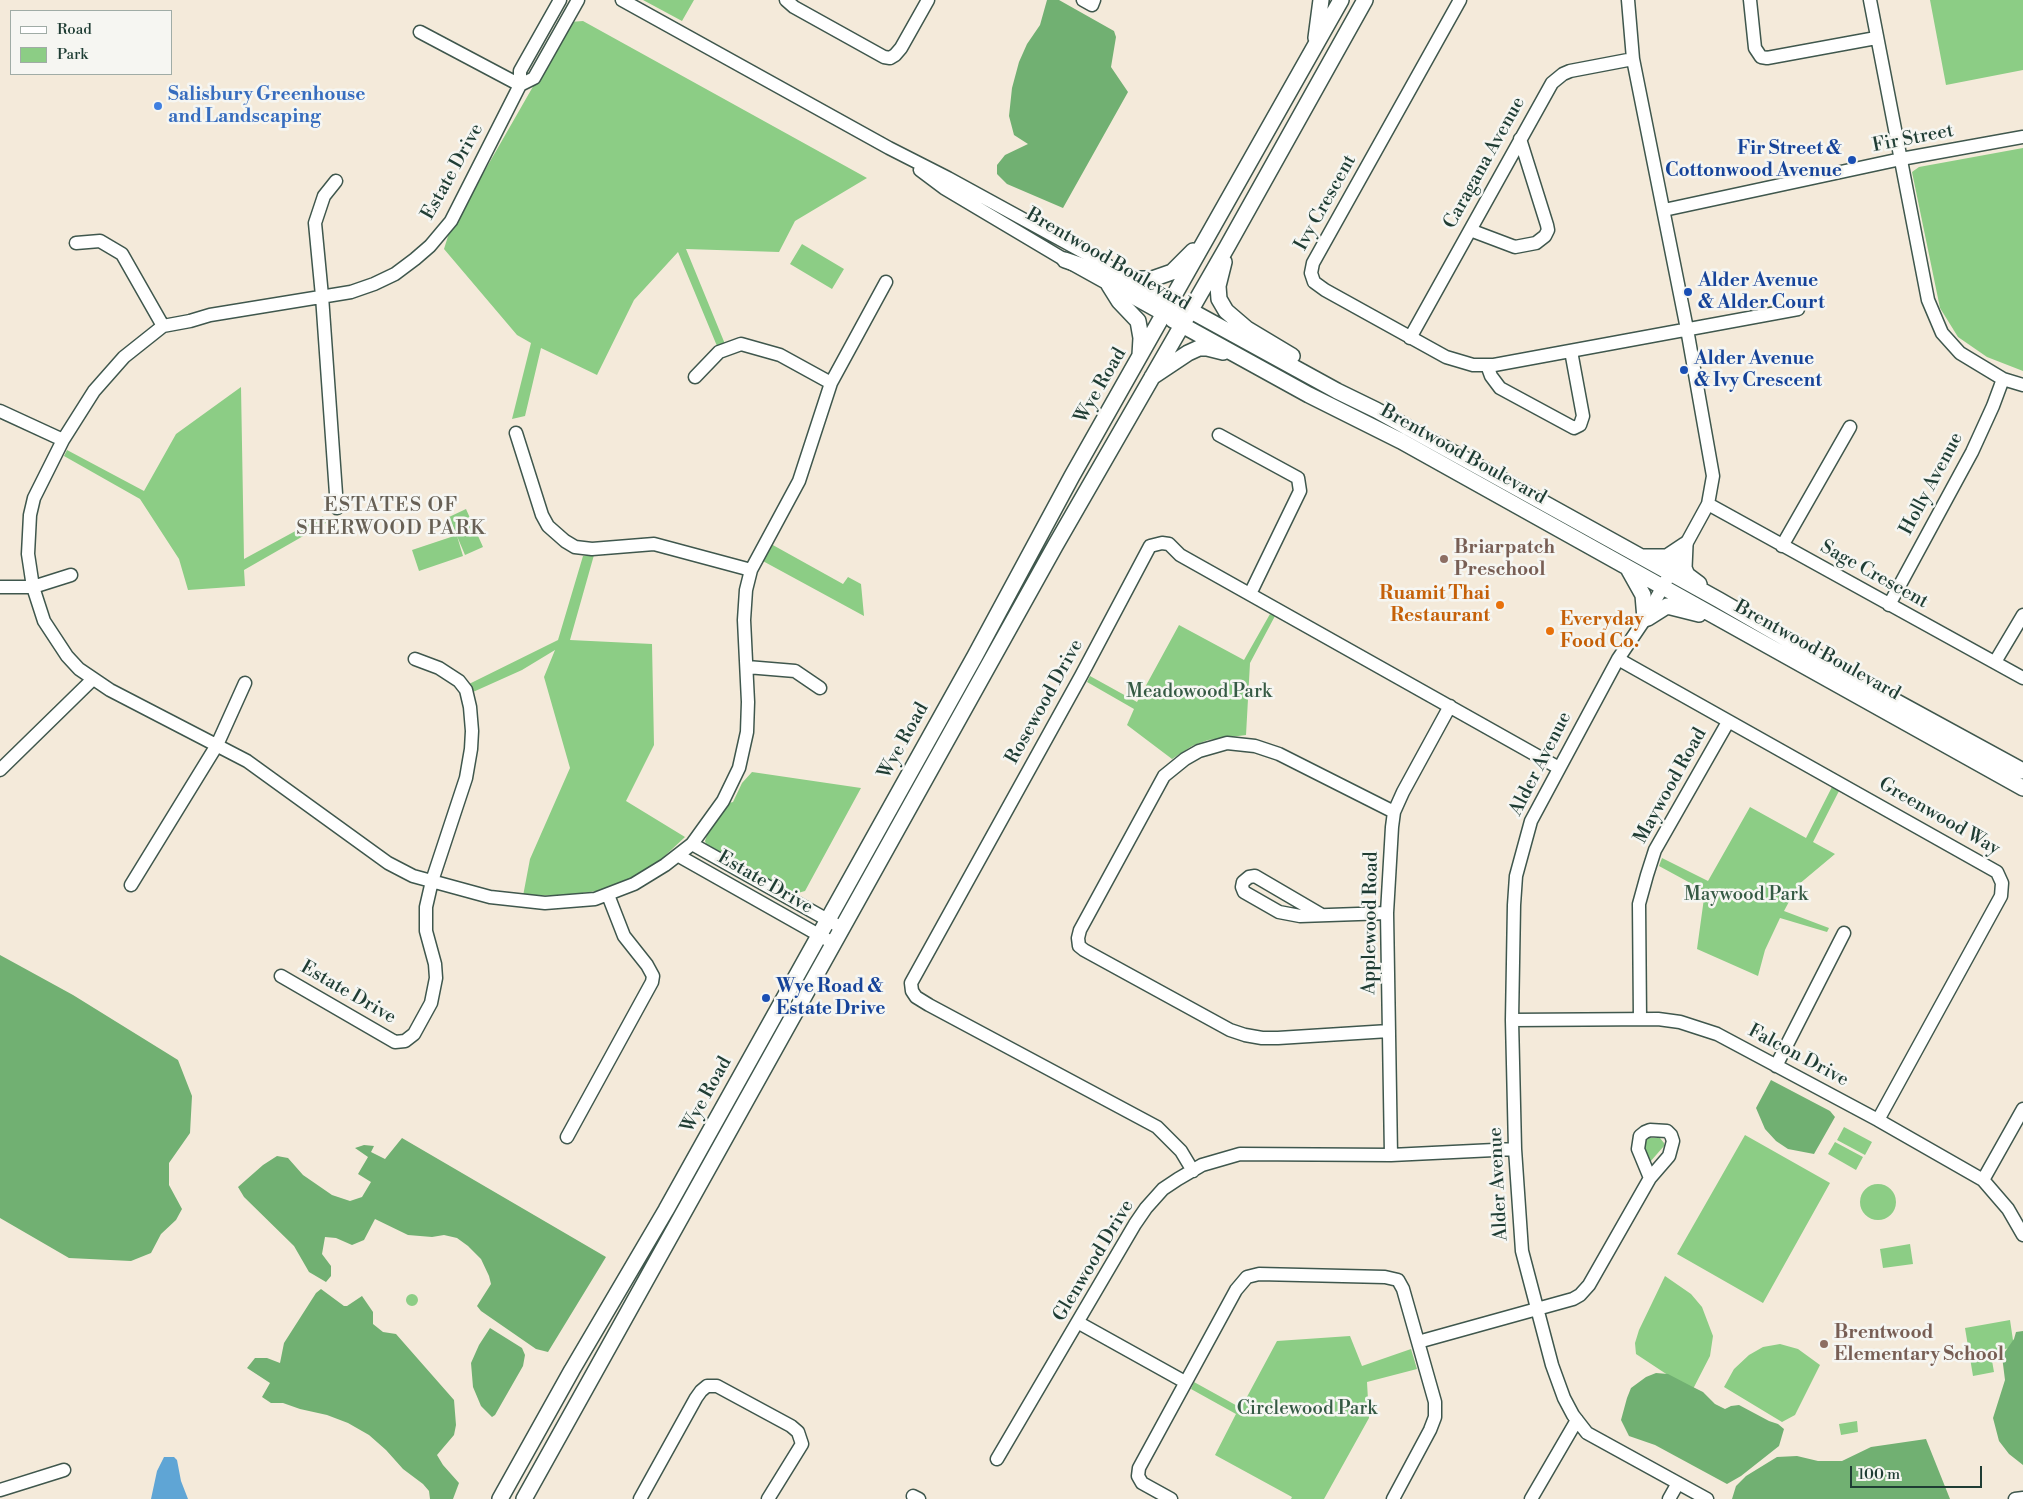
<!DOCTYPE html>
<style>
body{margin:0}
#map{position:relative;width:2023px;height:1499px;overflow:hidden;background:#f4eada;font-family:"Libre Bodoni",serif}
canvas{display:block}
.legend{position:absolute;left:10px;top:10px;width:162px;height:65px;box-sizing:border-box;background:#f6f6f2;border:1px solid #a0aca6;margin:0;padding:6px 9px;list-style:none;font-size:15px;color:#1f3d34}
.legend li{display:flex;align-items:center;gap:10px;height:25px}
.legend b{width:25px;border:1px solid #a0aca6}
.scale{position:absolute;left:1850px;top:1466px;width:132px;height:22px;box-sizing:border-box;border:2px solid #1f3d34;border-top:0;padding-left:6px;font-size:15px;line-height:18px;white-space:nowrap;color:#1f3d34;-webkit-text-stroke:4px #f6f6f2;paint-order:stroke}
</style>
<div id="map">
<canvas width="2023" height="1499"></canvas>
<ul class="legend">
<li><b style="height:6px;background:#fff"></b>Road</li>
<li><b style="height:14px;background:#8ccd85"></b>Park</li>
</ul>
<div class="scale">100 m</div>
</div>
<script>
const ctx = document.querySelector('canvas').getContext('2d');
ctx.lineJoin = 'round';
function paint(path, color) { ctx.fillStyle = color; ctx.fill(path, 'evenodd'); }
const toPath = rows => new Path2D(rows.map(r => 'M' + r).join(''));
function strokePath(path, color, width, dash) { ctx.strokeStyle = color; ctx.lineWidth = width; ctx.lineCap = dash ? 'butt' : 'round'; ctx.setLineDash(dash || []); ctx.stroke(path); }
function write(font, color, halo, rows, align = 'center') {
  ctx.font = font + ' "Libre Bodoni",serif'; ctx.lineWidth = 5; ctx.setLineDash([]); ctx.textBaseline = 'middle'; ctx.strokeStyle = halo; ctx.fillStyle = color; for (const [text, x, y, turn = 0] of rows) {
    ctx.save(); ctx.translate(x, y); ctx.rotate((+turn || 0) * Math.PI / 180); ctx.textAlign = isNaN(turn) ? turn : align; if (halo) ctx.strokeText(text, 0, 0); ctx.fillText(text, 0, 0); ctx.restore();
  }
}
paint(toPath([
 [643,0,694,0,682,21],
 [1930,0,2023,0,2023,70,1946,85],
 [583,21,867,178,795,221,779,252,686,249,725,344,717,346,678,252,634,300,597,375,541,348,525,416,512,419,531,343,517,335,444,249,449,233,570,22],
 [2023,148,2023,371,1987,357,1958,337,1940,308,1912,172,1919,167],
 [802,244,844,269,832,289,790,264],
 [241,387,244,559,323,516,326,523,244,570,245,586,188,590,179,559,140,499,64,456,67,450,144,491,176,434],
 [466,509,483,547,465,555,457,536,463,556,419,571,412,550,457,535,449,517],
 [771,544,843,584,848,577,861,584,864,616,761,560],
 [594,555,570,640,652,644,654,745,626,801,685,837,653,867,611,889,567,895,523,896,530,859,570,768,544,677,555,650,522,670,473,692,469,684,558,640,583,556],
 [1270,614,1275,616,1250,663,1246,735,1208,740,1192,746,1172,759,1127,725,1134,709,1087,682,1090,676,1137,702,1179,625,1244,660],
 [752,772,861,788,805,891,794,894,707,847,705,841,707,835,729,803,733,802,742,783],
 [1833,785,1840,789,1813,842,1835,854,1798,885,1784,911,1829,928,1827,932,1780,918,1765,950,1758,976,1697,949,1705,891,1659,866,1662,858,1708,881,1750,807,1806,838],
 [1844,1127,1872,1142,1865,1155,1837,1140],
 [1745,1135,1830,1183,1763,1303,1677,1254],
 [1648,1138,1660,1138,1664,1143,1664,1146,1650,1162,1643,1145],
 [1835,1142,1863,1157,1856,1170,1828,1154],
 '1860 1202a18 18 0 1 1 36 0a18 18 0 1 1-36 0Z',
 [1910,1244,1913,1264,1883,1268,1880,1249],
 [1665,1276,1691,1294,1702,1307,1713,1336,1710,1356,1692,1391,1636,1354,1635,1343,1639,1330],
 '406 1300a6 6 0 1 1 12 0a6 6 0 1 1-12 0Z',
 [2010,1320,2014,1347,1996,1351,1996,1354,1991,1355,1994,1372,1973,1376,1965,1328],
 [1350,1336,1362,1366,1411,1349,1417,1369,1367,1382,1369,1418,1324,1499,1291,1499,1292,1497,1215,1455,1236,1414,1191,1389,1194,1382,1241,1408,1277,1341],
 [1780,1344,1798,1349,1820,1365,1795,1415,1782,1422,1724,1387,1734,1369,1749,1355,1763,1347],
 [1857,1421,1858,1432,1841,1435,1839,1424]
]), '#8ccd85');
paint(toPath([
 [1047,0,1059,0,1114,31,1116,37,1111,67,1128,92,1063,208,1007,184,997,174,997,165,1005,155,1028,144,1014,135,1009,116,1012,88,1019,62,1027,44,1040,25],
 [0,955,73,995,178,1060,192,1096,190,1133,169,1163,169,1185,182,1209,176,1220,161,1234,151,1253,131,1261,69,1258,0,1218],
 [1771,1080,1830,1111,1835,1117,1814,1154,1788,1149,1776,1141,1765,1129,1756,1108],
 [402,1138,606,1257,548,1352,536,1349,481,1311,477,1306,491,1284,489,1276,481,1259,468,1246,457,1238,444,1235,432,1237,408,1235,375,1219,364,1240,352,1245,336,1238,325,1237,322,1254,331,1266,331,1276,326,1282,309,1272,294,1246,244,1197,238,1187,263,1165,277,1156,288,1158,303,1175,332,1195,350,1201,362,1197,371,1182,358,1174,368,1157,355,1148,364,1145,374,1146,371,1152,385,1159],
 [321,1289,344,1306,347,1306,362,1296,373,1312,373,1324,383,1332,396,1334,454,1400,456,1425,454,1435,437,1455,443,1465,459,1483,453,1499,430,1499,429,1491,423,1484,403,1469,386,1450,369,1435,348,1423,327,1415,300,1409,283,1403,271,1403,262,1397,270,1383,247,1368,255,1358,267,1358,280,1363,284,1343,316,1293],
 [490,1328,522,1348,525,1355,523,1366,495,1415,492,1417,481,1406,473,1387,471,1363,479,1345],
 [2023,1331,2023,1465,2009,1454,1999,1441,1993,1418,2005,1380,2002,1356,2014,1339,2016,1332],
 [1656,1373,1668,1374,1691,1386,1703,1392,1715,1404,1725,1409,1731,1406,1739,1405,1769,1421,1778,1424,1784,1429,1779,1446,1741,1476,1727,1484,1655,1445,1629,1436,1621,1420,1627,1398,1631,1388,1646,1377],
 [1926,1439,1950,1499,1732,1499,1736,1486,1746,1476,1777,1457,1797,1456,1818,1461,1842,1461,1871,1447]
]), '#71b072');
paint(toPath([
 [164,1457,174,1457,177,1460,181,1481,188,1499,151,1499,157,1471]
]), '#5fa5d5');
const minor = toPath([
 [560,0,520,71,520,85,451,221,430,246,415,259,395,274,374,284,351,292,210,315,190,321,163,326,124,357,94,391,63,440,34,498,30,515,28,554,33,587,44,621,67,656,79,669,110,690,247,761,388,863,413,876,490,897,545,903,595,899,634,884,665,865,692,844,723,801,739,768,747,732,748,702,744,620,746,590,751,570,799,481,831,383,886,282],
 [622,0,889,148,948,178,1127,276],
 [786,0,794,7,884,57,890,58,895,55,901,48,928,0],
 [1083,0,1092,5,1094,0],
 [1460,0,1313,263,1311,273,1314,282,1325,290,1446,357,1473,365,1494,365,1798,309],
 [1628,0,1633,59,1687,329,1713,476,1708,504,1645,619,1618,659,1531,821,1516,876,1514,905,1512,1020,1515,1149,1522,1251,1552,1365,1564,1398,1573,1415,1587,1433,1707,1499],
 [1750,0,1755,48,1761,57,1767,58,1876,38],
 [1870,0,1928,300,1942,333,1960,353,2003,379,2023,385],
 [420,32,520,85],
 [520,85,534,78,578,0],
 [920,170,944,188,1065,260,1164,315],
 [336,181,324,196,315,223,322,296,337,508],
 [1664,210,1901,159,2023,137],
 [1470,230,1515,247,1536,243,1545,236,1548,230,1547,225,1520,139],
 [76,243,100,241,122,254,163,326],
 [1410,338,1552,83,1563,74,1570,71,1633,59],
 [1487,365,1491,376,1500,388,1574,428,1580,425,1583,416,1571,351],
 [695,377,719,352,741,344,780,355,831,383],
 [0,411,63,440],
 [516,433,542,515,548,526,565,541,575,547,592,549,654,544,751,570],
 [1219,435,1298,478,1300,491,1250,594],
 [1708,504,2023,678],
 [1782,546,1850,427],
 [0,587,33,587,71,575],
 [1889,605,1972,452,1993,406,2003,379],
 [1618,659,1997,872,2002,883,2001,896,1878,1120],
 [1995,662,2023,615],
 [747,667,795,671,820,688],
 [0,770,93,679],
 [692,844,842,928],
 [679,856,833,943],
 [131,885,217,745,245,683],
 [1320,914,1255,876,1249,877,1243,882,1242,887,1244,892,1279,912,1300,916,1387,913],
 [281,976,395,1042,405,1041,414,1034,431,1003,436,978,435,964,426,931,426,907,432,881,466,778,471,749,472,731,470,707,466,690,459,681,439,668,415,659],
 [1640,1019,1639,904,1647,875,1655,850,1728,722],
 [1512,1020,1658,1019,1680,1022,1717,1034,1878,1120,1983,1180,2008,1209,2023,1235],
 [1389,1031,1278,1038,1262,1038,1245,1035,1230,1030,1084,950,1079,946,1078,938,1080,930,1164,776,1185,759,1199,751,1227,743,1255,746,1279,754,1394,812],
 [1776,1066,1844,933],
 [567,1137,652,982,653,976,647,965,624,936,608,895],
 [1391,1155,1387,913,1392,827,1394,812,1403,792,1450,706],
 [1193,1171,1181,1151,1157,1127,929,1005,916,997,912,991,911,983,1081,676,1150,546,1162,543,1169,544,1180,555,1559,768],
 [1983,1180,2023,1109],
 [1079,1323,1185,1382],
 [1418,1342,1573,1299,1580,1295,1589,1285,1650,1178,1669,1156,1673,1141,1671,1135,1667,1131,1650,1130,1645,1132,1640,1136,1638,1149,1650,1178],
 [997,1459,1135,1224,1146,1208,1163,1189,1178,1179,1202,1165,1240,1154,1391,1155,1515,1149],
 [0,1490,64,1470],
 [913,1496,919,1499],
 [640,1499,696,1398,701,1391,707,1386,717,1386,791,1426,798,1432,802,1444,768,1499],
 [1171,1499,1142,1483,1138,1476,1139,1468,1236,1290,1247,1277,1259,1274,1385,1277,1398,1280,1403,1289,1435,1402,1435,1417,1430,1430,1393,1499],
 [1531,1499,1577,1420],
 [1669,1499,1678,1483],
 [2015,1499,2023,1498]
]);
const major = toPath([
 [1316,38,1321,0],
 [1065,260,1109,275,1160,302,1179,308],
 [1224,262,1218,286,1219,299,1226,311,1247,329,1292,356],
 [1132,279,1152,279,1172,272,1193,251],
 [1109,285,1119,301,1138,321,1141,338,1140,355],
 [1182,306,1337,391,1376,410,1719,600,1880,693,2023,771],
 [1173,320,1309,395,1401,441,2023,788],
 [1152,377,1188,353,1199,348,1207,348,1223,352],
 [1685,545,1684,568,1687,575,1699,584],
 [1642,557,1667,557,1685,545],
 [1629,570,1643,595,1645,619,1648,618,1667,606,1699,614],
 [500,1499,572,1370,666,1210,975,656,1072,476,1341,0],
 [524,1499,1055,546,1227,247,1365,0]
]);
strokePath(minor, '#3f574d', 15);
strokePath(major, '#3f574d', 18);
strokePath(minor, '#fff', 12);
strokePath(major, '#fff', 15);
for (const [x, y, r, color] of [
 [158,106,5,"#3f7fe0"],
 [1852,160,5,"#1a4fb4"],
 [1688,292,5,"#1a4fb4"],
 [1684,370,5,"#1a4fb4"],
 [1444,559,5,"#8d6e63"],
 [1500,605,5,"#e8710a"],
 [1550,631,5,"#e8710a"],
 [766,998,5,"#1a4fb4"],
 [1824,1344,5,"#8d6e63"]
]) { const dot = new Path2D(); dot.arc(x, y, r, 0, 2 * Math.PI); ctx.fillStyle = color; ctx.fill(dot); strokePath(dot, '#f6f6f2', 2); }
write('bold 19px', '#366cbe', '#f6f6f2', [
 ["Salisbury Greenhouse",168,95],
 ["and Landscaping",168,117]
], 'left');
write('19px', '#1f3d34', '#f6f6f2', [
 ["Fir Street",1913,139,-11],
 ["Caragana Avenue",1485,163,-61],
 ["Estate Drive",453,172,-61],
 ["Ivy Crescent",1326,203,-61],
 ["Brentwood Boulevard",1108,260,30],
 ["Wye Road",1101,386,-60],
 ["Brentwood Boulevard",1463,455,29],
 ["Holly Avenue",1932,484,-62],
 ["Sage Crescent",1874,575,29],
 ["Brentwood Boulevard",1817,651,29],
 ["Rosewood Drive",1045,702,-61],
 ["Wye Road",904,741,-61],
 ["Alder Avenue",1541,764,-63],
 ["Maywood Road",1671,786,-61],
 ["Greenwood Way",1939,817,30],
 ["Estate Drive",765,883,30],
 ["Applewood Road",1371,923,-89],
 ["Estate Drive",348,993,30],
 ["Falcon Drive",1798,1056,28],
 ["Wye Road",707,1095,-61],
 ["Alder Avenue",1499,1184,-93],
 ["Glenwood Drive",1094,1261,-59]
]);
write('bold 19px', '#164399', '#f6f6f2', [
 ["Fir Street &",1842,149,"right"],
 ["Cottonwood Avenue",1842,171,"right"],
 ["Alder Avenue",1698,281],
 ["& Alder Court",1698,303],
 ["Alder Avenue",1694,359],
 ["& Ivy Crescent",1694,381],
 ["Wye Road &",776,987],
 ["Estate Drive",776,1009]
], 'left');
write('bold 19px', '#785e54', '#f6f6f2', [
 ["Briarpatch",1454,548],
 ["Preschool",1454,570],
 ["Brentwood",1834,1333],
 ["Elementary School",1834,1355]
], 'left');
write('bold 19px', '#c56008', '#f6f6f2', [
 ["Ruamit Thai",1490,594],
 ["Restaurant",1490,616],
 ["Everyday",1560,620,"left"],
 ["Food Co.",1560,642,"left"]
], 'right');
write('19px', '#355a44', '#f6f6f2', [
 ["Meadowood Park",1199,692],
 ["Maywood Park",1746,895],
 ["Circlewood Park",1307,1409]
]);
ctx.letterSpacing = '1px';
write('20px', '#676055', '#f6f6f2', [
 ["ESTATES OF",391,506],
 ["SHERWOOD PARK",391,529]
]);
ctx.letterSpacing = '0px';
</script>
